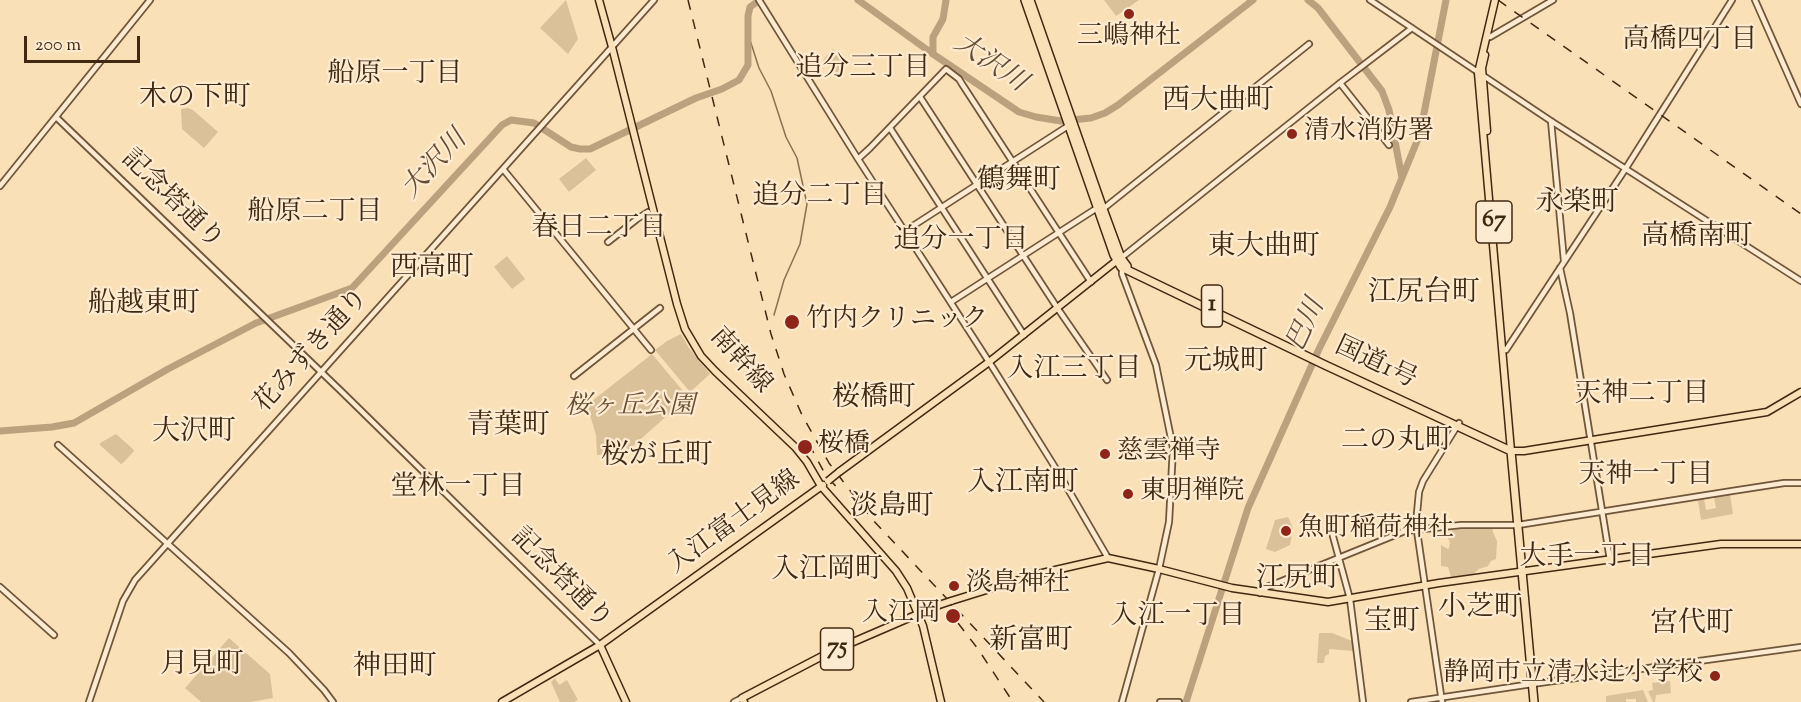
<!DOCTYPE html>
<meta charset="utf-8">
<style>
body{margin:0}
#map{position:relative;width:1801px;height:702px;overflow:hidden;background:#fae0b6;font-family:"Sorts Mill Goudy",serif}
canvas{display:block}
.scale{position:absolute;left:24px;top:36px;width:116px;height:27px;box-sizing:border-box;border:3px solid #412811;border-top:0;padding-left:8px;font-size:18px;line-height:21px;white-space:nowrap;color:#412811;-webkit-text-stroke:4px #fcebd0;paint-order:stroke}
</style>
<div id="map">
<canvas width="1801" height="702"></canvas>
<div class="scale">200 m</div>
</div>
<script>
const ctx = document.querySelector('canvas').getContext('2d');
ctx.lineJoin = 'round';
function paint(path, color) { ctx.fillStyle = color; ctx.fill(path, 'evenodd'); }
const toPath = rows => new Path2D(rows.map(r => 'M' + r).join(''));
function strokePath(path, color, width, dash) { ctx.strokeStyle = color; ctx.lineWidth = width; ctx.lineCap = dash ? 'butt' : 'round'; ctx.setLineDash(dash || []); ctx.stroke(path); }
function write(font, color, halo, rows, align = 'center') {
  ctx.font = font + ' "Sorts Mill Goudy","Noto Serif JP",serif'; ctx.lineWidth = 4.5; ctx.setLineDash([]); ctx.textBaseline = 'middle'; ctx.strokeStyle = halo; ctx.fillStyle = color; for (const [text, x, y, turn = 0] of rows) {
    ctx.save(); ctx.translate(x, y); ctx.rotate((+turn || 0) * Math.PI / 180); ctx.textAlign = isNaN(turn) ? turn : align; if (halo) ctx.strokeText(text, 0, 0); ctx.fillText(text, 0, 0); ctx.restore();
  }
}
paint(toPath([
 [566,0,578,39,568,54,540,28],
 [1104,0,1139,0,1116,16],
 [833,49,847,62,837,73,823,60],
 [188,108,193,110,218,132,204,148,182,129,181,109],
 [586,158,596,170,569,192,559,179],
 [507,256,525,279,512,289,494,267],
 [681,334,689,348,710,374,690,392,655,350,667,341],
 [652,354,688,397,624,454,597,455,596,435,587,405],
 [116,434,133,449,134,451,123,463,121,464,100,445,100,443],
 [1730,494,1733,514,1701,520,1698,500,1704,499,1706,510,1716,508,1714,497],
 [1288,517,1293,528,1290,545,1275,552,1266,549,1275,520],
 [1492,525,1493,532,1497,541,1496,559,1491,561,1488,566,1479,569,1471,576,1451,577,1448,567,1441,566,1441,545,1448,549,1449,548,1450,543,1446,534,1451,532,1454,526],
 [1319,633,1332,633,1352,641,1353,651,1329,649,1329,654,1325,656,1324,663,1317,663],
 [229,638,270,674,273,698,250,702,201,702,185,688],
 [555,678,559,685,567,680,578,700,574,702,560,702,551,682],
 [1670,681,1671,693,1656,695,1655,702,1653,702,1648,691,1653,690,1652,683],
 [1643,690,1648,702,1636,702,1636,699,1626,699,1626,702,1606,702,1606,696]
]), '#dbc19a');
strokePath(toPath([
 [749,37,759,68,771,91,786,137,797,158,807,204,800,244,784,280,774,315]
]), '#8a7152', 1.5);
strokePath(toPath([
 [858,0,933,54,1019,112,1036,117,1061,121,1091,118,1105,113,1118,105,1253,0],
 [1308,0,1318,8,1382,91,1389,110,1402,178],
 [933,54,933,37,943,19,946,0],
 [0,431,52,427,74,423,168,369,256,323,352,288,502,125,511,120,534,123,571,147,580,149,590,149,696,98,722,89,739,80,748,65,748,16,750,7,760,0],
 [1186,702,1248,508,1319,349,1390,207,1420,134,1446,0]
]), '#bba17e', 7);
const minor = toPath([
 [759,0,858,159,993,368,1058,472,1108,558],
 [1370,0,1551,121,1801,281],
 [1755,0,1801,104],
 [1490,37,1553,0],
 [1340,83,1389,145],
 [920,97,1058,309,1107,380],
 [56,117,342,392,600,645],
 [1551,121,1564,261],
 [890,128,1024,335],
 [858,159,870,148,946,69,959,79,962,84,1091,282],
 [503,169,651,350],
 [0,186,150,0],
 [1103,209,1309,44],
 [905,231,1068,126],
 [608,242,637,219,648,212],
 [1121,258,1340,83,1412,28],
 [1560,268,1570,313,1610,560],
 [951,302,1097,208],
 [1506,350,1626,168,1732,0],
 [574,376,660,308],
 [58,445,289,653,324,690,333,702],
 [1331,529,1350,599,1363,702],
 [0,587,54,635],
 [1260,593,1267,587,1405,531,1461,525,1518,525,1732,491,1784,483,1801,483],
 [89,702,123,601,135,580,654,0],
 [734,702,742,698],
 [1122,702,1159,569,1169,522,1173,448,1156,365,1122,274,1122,266],
 [1160,702,1179,702],
 [1411,702,1532,684,1801,647],
 [1442,702,1416,524,1419,492,1423,481,1459,423]
]);
const major = toPath([
 [599,0,612,47,677,304,685,329,701,356,715,371,795,447,807,462,821,486,896,571,907,588,923,626,941,702],
 [1495,0,1478,73,1511,451,1524,451,1767,412,1801,392],
 [1485,55,1482,68,1487,131],
 [839,472,989,362,1120,258],
 [951,601,1038,574,1108,558,1159,569,1232,588,1328,602,1439,583,1721,544,1801,544],
 [600,645,626,702],
 [502,702,600,645,823,485],
 [744,702,742,698,830,652,939,605]
]);
const highway = toPath([
 [1025,0,1114,255,1121,267,1325,365,1511,451,1534,702],
 [1030,0,1103,209,1121,258,1127,266]
]);
strokePath(minor, '#6f563a', 8);
strokePath(major, '#412811', 9);
strokePath(highway, '#412811', 10);
strokePath(minor, '#fcebd0', 4.5);
strokePath(major, '#fae0b6', 6);
strokePath(highway, '#fae0b6', 7);
strokePath(toPath([
 [688,0,771,334,784,374,802,415,829,463,871,518,1044,702],
 [1498,0,1801,214],
 [809,444,825,474,840,491],
 [958,623,978,649,1013,702]
]), '#412811', 1.5, [10, 10]);
const majorBridge = toPath([
 [828,481,839,472],
 [939,605,951,601]
]);
strokePath(majorBridge, '#412811', 9, []);
strokePath(majorBridge, '#fae0b6', 6);
for (const [x, y, r, color] of [
 [1129,14,6,"#8f2418"],
 [1292,134,6,"#8f2418"],
 [792,322,8,"#8f2418"],
 [805,447,8,"#8f2418"],
 [1105,454,6,"#8f2418"],
 [1128,494,6,"#8f2418"],
 [1286,531,6,"#8f2418"],
 [954,586,6,"#8f2418"],
 [953,616,8,"#8f2418"],
 [1715,676,6,"#8f2418"]
]) { const dot = new Path2D(); dot.arc(x, y, r, 0, 2 * Math.PI); ctx.fillStyle = color; ctx.fill(dot); strokePath(dot, '#fcebd0', 2); }
for (const [x, y, w] of [
 [1494,222,36],
 [1212,306,21],
 [837,649,33]
]) { const box = new Path2D(); box.roundRect(x - w / 2, y - 21, w, 42, 4.5); ctx.fillStyle = '#fcebd0'; ctx.fill(box); strokePath(box, '#412811', 1.5); }
write('bold 24px', '#412811', null, [
 ["67",1494,222],
 ["1",1212,306],
 ["75",837,649]
]);
write('26px', '#412811', '#fcebd0', [
 ["三嶋神社",1129,39,"center"],
 ["清水消防署",1304,134],
 ["竹内クリニック",806,322],
 ["桜橋",818,447],
 ["慈雲禅寺",1117,454],
 ["東明禅院",1140,494],
 ["魚町稲荷神社",1298,531],
 ["淡島神社",966,586],
 ["入江岡",940,616,"right"],
 ["静岡市立清水辻小学校",1703,676,"right"]
], 'left');
write('26px', '#412811', '#fcebd0', [
 ["記念塔通り",171,201,44],
 ["花みずき通り",313,352,-48],
 ["南幹線",739,362,48],
 ["国道1号",1375,365,25],
 ["入江富士見線",735,524,-36],
 ["記念塔通り",560,580,45]
]);
write('italic 26px', '#684e33', '#fcebd0', [
 ["桜ヶ丘公園",630,409]
]);
write('27px', '#412811', '#fcebd0', [
 ["高橋四丁目",1690,42],
 ["追分三丁目",863,70],
 ["船原一丁目",395,76],
 ["追分二丁目",820,198],
 ["船原二丁目",315,214],
 ["春日二丁目",599,230],
 ["追分一丁目",961,242],
 ["入江三丁目",1074,371],
 ["天神二丁目",1642,396],
 ["天神一丁目",1646,477],
 ["堂林一丁目",458,489],
 ["大手一丁目",1587,559],
 ["入江一丁目",1178,618]
]);
write('italic 27px', '#664c32', '#fcebd0', [
 ["大沢川",989,65,34],
 ["大沢川",436,166,-47],
 ["巴川",1308,326,-65]
]);
write('28px', '#412811', '#fcebd0', [
 ["木の下町",195,100],
 ["西大曲町",1218,103],
 ["鶴舞町",1019,183],
 ["永楽町",1577,205],
 ["高橋南町",1697,239],
 ["東大曲町",1264,249],
 ["西高町",432,270],
 ["江尻台町",1424,295],
 ["船越東町",144,306],
 ["元城町",1226,364],
 ["桜橋町",874,400],
 ["青葉町",508,428],
 ["大沢町",194,434],
 ["二の丸町",1397,443],
 ["桜が丘町",657,458],
 ["入江南町",1023,485],
 ["淡島町",892,509],
 ["入江岡町",827,572],
 ["江尻町",1298,581],
 ["小芝町",1480,610],
 ["宝町",1392,624],
 ["宮代町",1692,626],
 ["新富町",1031,643],
 ["月見町",202,667],
 ["神田町",395,669]
]);
</script>
